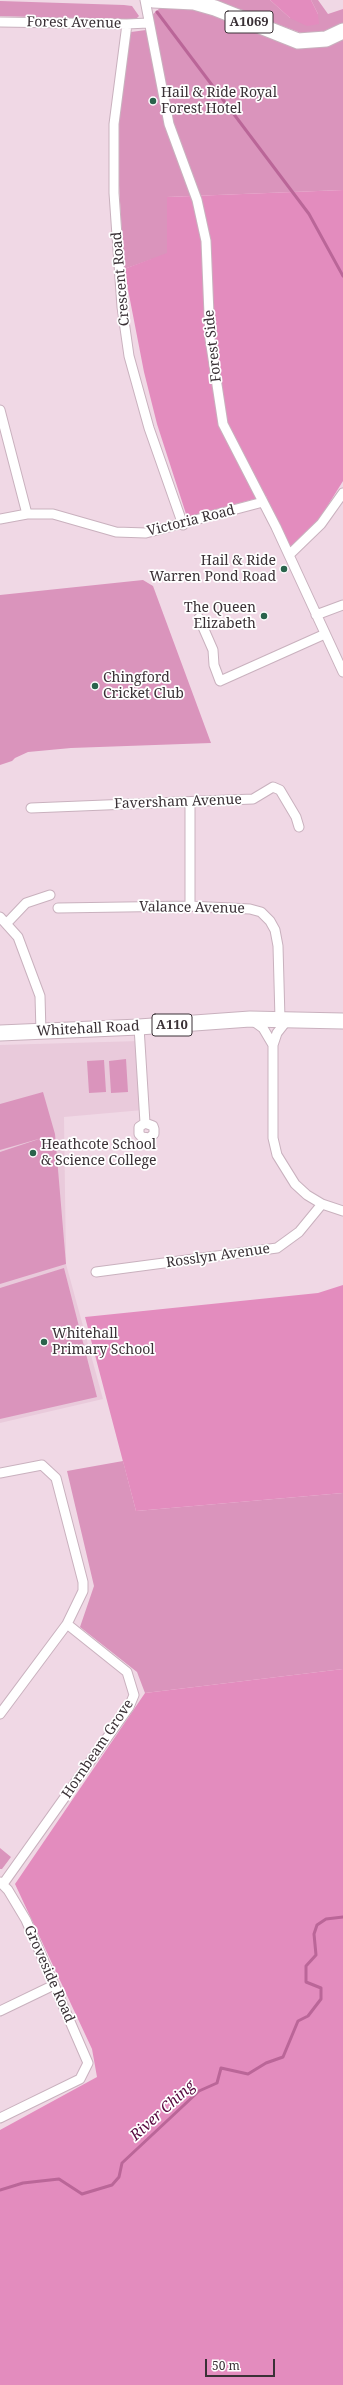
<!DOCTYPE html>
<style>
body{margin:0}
#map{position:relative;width:343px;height:2385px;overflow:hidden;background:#f0d8e5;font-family:"Noto Serif",serif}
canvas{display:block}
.scale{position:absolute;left:205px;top:2359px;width:70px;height:18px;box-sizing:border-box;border:2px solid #3a3136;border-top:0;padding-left:5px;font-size:12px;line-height:14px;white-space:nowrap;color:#3a3136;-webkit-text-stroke:3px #fff;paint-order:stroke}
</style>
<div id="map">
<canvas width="343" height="2385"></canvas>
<div class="scale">50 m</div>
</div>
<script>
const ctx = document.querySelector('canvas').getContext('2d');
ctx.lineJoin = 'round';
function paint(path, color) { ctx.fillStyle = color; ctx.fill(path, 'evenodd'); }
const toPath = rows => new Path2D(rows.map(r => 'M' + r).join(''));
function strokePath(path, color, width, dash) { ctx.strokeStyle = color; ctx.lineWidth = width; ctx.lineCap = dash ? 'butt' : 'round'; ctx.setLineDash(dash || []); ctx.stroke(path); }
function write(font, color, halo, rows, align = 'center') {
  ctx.font = font + ' "Noto Serif",serif'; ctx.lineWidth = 3.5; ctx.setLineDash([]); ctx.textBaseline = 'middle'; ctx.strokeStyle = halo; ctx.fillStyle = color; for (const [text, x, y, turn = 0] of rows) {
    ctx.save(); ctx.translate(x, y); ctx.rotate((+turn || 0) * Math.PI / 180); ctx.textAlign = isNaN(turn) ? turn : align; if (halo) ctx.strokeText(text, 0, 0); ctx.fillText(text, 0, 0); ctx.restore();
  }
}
paint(toPath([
 [140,1041,143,1110,64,1117,66,1264,103,1399,0,1423,0,1045]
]), '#e9cadb');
paint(toPath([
 [213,0,270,0,290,18,318,14,311,0,318,0,328,14,343,9,343,25,318,33,301,33],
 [0,1,124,5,132,6,139,16,135,20,0,16],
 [161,7,201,10,299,42,343,35,343,190,167,197,167,254,124,269,119,185,119,111,131,32,146,30,155,33,152,15],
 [143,580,153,586,211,743,71,748,28,752,15,758,12,761,0,765,0,595],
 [126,1059,128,1092,111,1093,109,1061],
 [104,1060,106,1092,89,1093,87,1061],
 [43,1092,55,1134,66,1264,0,1284,0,1152,42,1138,0,1150,0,1104],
 [64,1268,97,1397,0,1419,0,1288],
 [123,1461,136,1511,343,1493,343,1669,145,1693,137,1672,80,1627,94,1586,67,1471],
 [0,1848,11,1857,2,1869,0,1869]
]), '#da94bc');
paint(toPath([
 [270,0,311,0,318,14,319,24,307,26,290,18],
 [343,190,343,481,315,526,288,552,266,496,187,517,157,424,144,372,124,269,167,253,167,197],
 [343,1285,343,1493,136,1511,85,1317,318,1293],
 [343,1669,343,2385,0,2385,0,2130,97,2077,92,2049,15,1884,145,1693]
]), '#e38cbe');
strokePath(toPath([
 [157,12,309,214,343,276],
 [0,2190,23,2183,59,2179,82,2194,112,2185,119,2177,122,2163,199,2091,217,2083,221,2068,248,2074,266,2063,283,2057,298,2021,308,2016,321,1999,321,1988,306,1982,306,1966,316,1955,314,1934,317,1925,326,1919,343,1917]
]), '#ba6698', 3);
const minor = toPath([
 [145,0,169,124,197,200,206,241,210,339,223,424,276,527,343,672],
 [0,22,127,24,148,23],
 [127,24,114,124,114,193,122,307,129,356,149,428,183,525],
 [0,410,27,514],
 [0,519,27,514,53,514,116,532,146,533,263,502],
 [289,555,321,524,343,493],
 [316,615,343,605],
 [199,618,213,650,214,665,220,681,325,634],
 [31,808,253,799,273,787,280,790,296,817,299,827],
 [190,906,190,803],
 [58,908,190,906,250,909,261,912,270,921,275,930,278,946,280,1019],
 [0,917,18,937,40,996,41,1032],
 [7,923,26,903,50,895],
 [252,1020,263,1028,273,1045,273,1138,277,1155,295,1184,307,1195,322,1204,343,1211],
 [139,1027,145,1123,153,1126,154,1129,154,1134,149,1138,142,1137,139,1134,139,1127,145,1123],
 [273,1045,277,1033,288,1019],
 [96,1272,277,1248,299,1232,322,1204],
 [0,1473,42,1465,56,1478,83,1582,83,1591,67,1624,0,1714],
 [0,1882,8,1890,26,1920,88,2063,80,2079,0,2118],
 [3,1884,129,1707,134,1695,127,1672,67,1624],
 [0,2011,54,1985]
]);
const primary = toPath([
 [153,0,194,2,215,8,298,41,326,39,343,31],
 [0,1033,139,1027,250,1019,343,1021]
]);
strokePath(minor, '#c9b1be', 11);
strokePath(primary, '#c9b1be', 17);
strokePath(minor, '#fff', 9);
strokePath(primary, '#fff', 15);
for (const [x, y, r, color] of [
 [153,101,4,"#2a634c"],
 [284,569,4,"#2a634c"],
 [264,616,4,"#2a634c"],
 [95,686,4,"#2a634c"],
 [33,1153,4,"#2a634c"],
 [44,1342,4,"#2a634c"]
]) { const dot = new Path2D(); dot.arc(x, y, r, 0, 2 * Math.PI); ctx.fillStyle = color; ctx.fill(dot); strokePath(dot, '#fff', 1.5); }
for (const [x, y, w] of [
 [249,22,48],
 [172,1025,40]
]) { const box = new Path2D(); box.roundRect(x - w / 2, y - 11, w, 22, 3); ctx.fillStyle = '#fff'; ctx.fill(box); strokePath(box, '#3a3136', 1); }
write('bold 13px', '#3a3136', null, [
 ["A1069",249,22],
 ["A110",172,1025]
]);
write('14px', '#3a3136', '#fff', [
 ["Forest Avenue",74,23,1],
 ["Crescent Road",121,279,-95],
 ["Forest Side",213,346,-96],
 ["Victoria Road",191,521,-14],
 ["Faversham Avenue",178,802,-2],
 ["Valance Avenue",192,908,1],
 ["Whitehall Road",88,1029,-3],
 ["Rosslyn Avenue",218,1256,-8],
 ["Hornbeam Grove",98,1749,-56],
 ["Groveside Road",49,1974,66]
]);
write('14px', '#3a3136', '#fff', [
 ["Hail & Ride Royal",161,93],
 ["Forest Hotel",161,109],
 ["Hail & Ride",276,561,"right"],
 ["Warren Pond Road",276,577,"right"],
 ["The Queen",256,608,"right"],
 ["Elizabeth",256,624,"right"],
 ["Chingford",103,678],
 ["Cricket Club",103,694],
 ["Heathcote School",41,1145],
 ["& Science College",41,1161],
 ["Whitehall",52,1334],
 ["Primary School",52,1350]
], 'left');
write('italic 15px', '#56073e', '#fff', [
 ["River Ching",163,2111,-42]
]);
</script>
